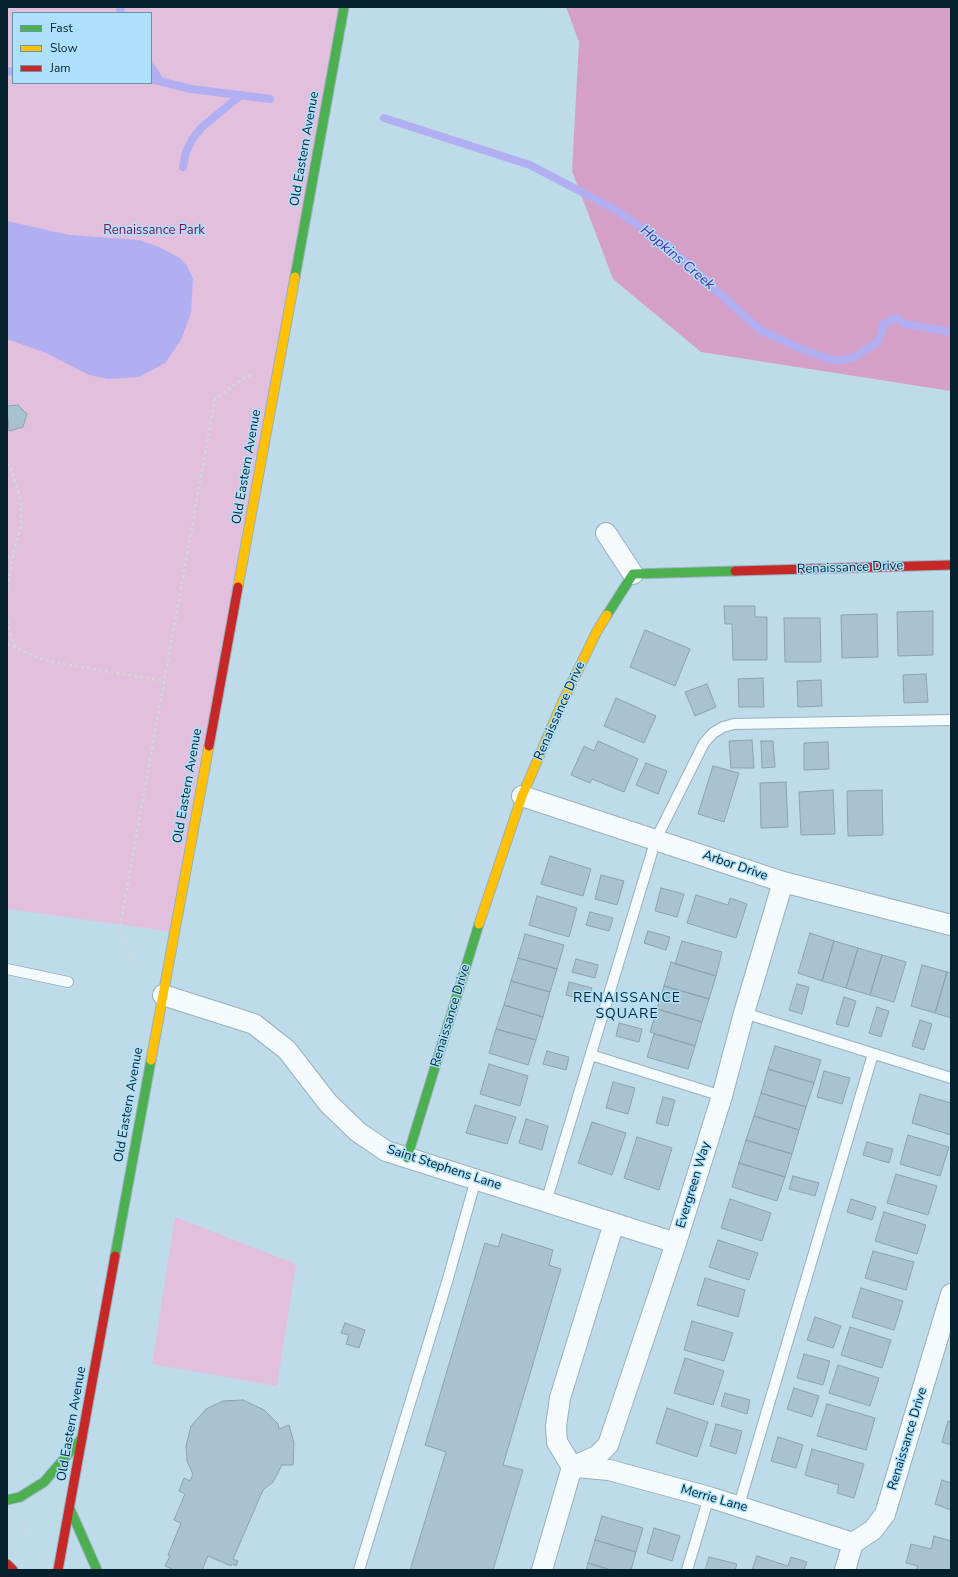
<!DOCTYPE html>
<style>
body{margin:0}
#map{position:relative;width:958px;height:1577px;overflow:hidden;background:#bedbea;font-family:"Nunito Sans",sans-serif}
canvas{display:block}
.frame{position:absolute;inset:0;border:8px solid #04202c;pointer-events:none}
.legend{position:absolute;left:12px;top:12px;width:140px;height:72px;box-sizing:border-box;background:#ade1fb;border:1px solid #6994a8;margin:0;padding:5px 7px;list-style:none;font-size:12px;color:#04202c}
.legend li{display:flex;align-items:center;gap:8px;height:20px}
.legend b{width:20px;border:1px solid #6994a8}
</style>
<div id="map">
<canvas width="958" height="1577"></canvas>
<div class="frame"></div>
<ul class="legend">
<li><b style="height:5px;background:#4caf50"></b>Fast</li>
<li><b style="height:5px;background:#ffc107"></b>Slow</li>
<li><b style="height:5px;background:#c62828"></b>Jam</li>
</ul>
</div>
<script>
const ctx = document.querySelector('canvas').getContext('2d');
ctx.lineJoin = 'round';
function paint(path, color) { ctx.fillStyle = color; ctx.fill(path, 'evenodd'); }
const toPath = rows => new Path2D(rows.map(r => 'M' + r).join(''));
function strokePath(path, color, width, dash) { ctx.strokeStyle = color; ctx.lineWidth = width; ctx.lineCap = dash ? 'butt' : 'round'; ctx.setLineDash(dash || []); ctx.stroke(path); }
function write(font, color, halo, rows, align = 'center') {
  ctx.font = font + ' "Nunito Sans",sans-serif'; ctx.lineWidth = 3; ctx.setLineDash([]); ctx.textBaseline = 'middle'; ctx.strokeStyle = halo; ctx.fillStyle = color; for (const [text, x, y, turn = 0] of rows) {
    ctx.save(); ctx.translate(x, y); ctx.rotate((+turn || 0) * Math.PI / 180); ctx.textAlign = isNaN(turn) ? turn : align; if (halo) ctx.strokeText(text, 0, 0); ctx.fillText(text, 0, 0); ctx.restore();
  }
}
paint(toPath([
 [7,7,344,7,175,932,7,909],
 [13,13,151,13,151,83,13,83],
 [175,1217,296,1264,277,1386,152,1364]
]), '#e2bfdc');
paint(toPath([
 [566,7,948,7,951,9,951,391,701,352,613,279,572,171,579,42]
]), '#d5a0c8');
paint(toPath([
 [7,221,69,235,139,240,159,247,180,258,187,266,193,279,191,313,181,340,165,363,139,377,108,379,89,375,46,353,7,339]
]), '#b1aef2');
strokePath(toPath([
 [120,7,121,13],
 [151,67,160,81],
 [7,71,13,72],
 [151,79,191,89,270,99],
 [384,118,530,165,616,210,667,246,760,330,806,351,836,361,855,357,877,342,881,335,883,324,895,318,906,324,951,332],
 [183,167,186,152,193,138,202,127,241,95]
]), '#b1aef2', 8);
const building = toPath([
 [18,405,27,414,23,427,9,431,7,406,18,405],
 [724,606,755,606,755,617,767,617,767,660,733,660,732,624,725,624,724,606],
 [933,611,933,655,898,656,897,612,933,611],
 [877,614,878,657,842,658,841,615,877,614],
 [784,618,820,618,821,662,785,662,784,618],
 [645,630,690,649,675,686,630,667,645,630],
 [926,674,928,702,904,703,903,675,926,674],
 [763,678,764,707,739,707,738,679,763,678],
 [821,680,822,706,798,707,797,681,821,680],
 [707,684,716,707,695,716,685,692,707,684],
 [616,698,656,716,644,743,604,726,616,698],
 [752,740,754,768,731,768,729,741,752,740],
 [598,741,638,759,624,792,592,779,590,783,571,775,584,746,594,751,598,741],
 [761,741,773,741,775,767,762,768,761,741],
 [828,742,829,769,804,770,804,743,828,742],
 [646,763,667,771,658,794,636,785,646,763],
 [713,766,739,773,724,822,698,814,713,766],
 [786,782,788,827,761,828,760,783,786,782],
 [833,790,835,834,801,835,799,792,833,790],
 [882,790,883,835,848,836,847,791,882,790],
 [550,856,591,869,583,896,541,884,550,856],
 [601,875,624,881,617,905,595,899,601,875],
 [661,888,684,894,677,917,655,911,661,888],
 [696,895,728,905,730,898,747,904,736,938,687,923,696,895],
 [537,896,577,908,569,937,529,925,537,896],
 [590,912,613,918,609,931,586,925,590,912],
 [648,931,670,937,666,950,644,943,648,931],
 [810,933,834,941,822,981,798,973,810,933],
 [525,934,564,945,557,969,518,958,525,934],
 [682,941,722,952,716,976,675,964,682,941],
 [834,941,858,948,846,988,822,981,834,941],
 [858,948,882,955,870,995,846,988,858,948],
 [882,955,906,962,894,1002,870,995,882,955],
 [518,958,557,969,550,992,511,981,518,958],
 [576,959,598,965,595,978,572,972,576,959],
 [671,962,716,976,709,999,664,986,671,962],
 [922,965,947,972,935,1013,911,1006,922,965],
 [947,972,951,973,951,1018,935,1013,947,972],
 [511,981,550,992,543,1017,504,1005,511,981],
 [569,982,592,988,588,1001,566,995,569,982],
 [797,984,809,987,802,1014,789,1010,797,984],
 [664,986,709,999,702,1022,657,1009,664,986],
 [844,997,856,1001,848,1027,836,1024,844,997],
 [504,1005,543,1017,536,1040,496,1029,504,1005],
 [877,1007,889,1011,881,1037,869,1033,877,1007],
 [657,1009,702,1022,695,1046,650,1032,657,1009],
 [920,1020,932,1024,924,1050,912,1046,920,1020],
 [619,1023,642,1029,639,1042,616,1036,619,1023],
 [496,1029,536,1040,528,1065,489,1053,496,1029],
 [654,1034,695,1046,688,1069,647,1057,654,1034],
 [775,1046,821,1060,814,1083,768,1069,775,1046],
 [547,1051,569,1057,566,1070,543,1064,547,1051],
 [489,1064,528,1076,520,1106,480,1094,489,1064],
 [768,1069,814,1083,806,1107,761,1093,768,1069],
 [824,1071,850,1078,842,1104,817,1097,824,1071],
 [613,1082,635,1088,628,1114,606,1108,613,1082],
 [761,1093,806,1107,799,1130,754,1116,761,1093],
 [920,1094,951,1103,951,1135,912,1123,920,1094],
 [663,1097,675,1100,668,1126,656,1123,663,1097],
 [475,1105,516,1117,507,1144,466,1133,475,1105],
 [754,1116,799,1130,792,1154,746,1140,754,1116],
 [526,1119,548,1126,542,1150,519,1143,526,1119],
 [592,1122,626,1133,612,1175,578,1163,592,1122],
 [908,1135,949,1147,940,1176,900,1164,908,1135],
 [637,1137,672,1148,659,1190,624,1178,637,1137],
 [746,1140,792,1154,785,1177,739,1163,746,1140],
 [867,1142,893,1149,889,1163,863,1155,867,1142],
 [739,1163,785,1177,777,1201,732,1187,739,1163],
 [896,1174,937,1186,928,1215,887,1203,896,1174],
 [793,1176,819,1183,815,1196,789,1189,793,1176],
 [730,1199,771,1213,762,1241,721,1228,730,1199],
 [851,1199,876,1207,872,1220,847,1212,851,1199],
 [884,1212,926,1225,917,1254,875,1241,884,1212],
 [502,1234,553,1250,549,1265,561,1269,503,1465,523,1470,493,1570,410,1570,446,1452,425,1445,485,1243,498,1247,502,1234],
 [718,1240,758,1253,749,1280,709,1267,718,1240],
 [873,1251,914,1262,906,1290,865,1278,873,1251],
 [705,1278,745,1290,738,1317,697,1305,705,1278],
 [861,1288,903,1301,894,1330,852,1317,861,1288],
 [815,1317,841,1326,833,1348,807,1340,815,1317],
 [692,1321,733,1333,724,1361,684,1350,692,1321],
 [345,1323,365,1330,359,1348,346,1344,349,1335,341,1333,345,1323],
 [850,1327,891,1340,882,1368,841,1355,850,1327],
 [804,1354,830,1361,823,1385,797,1378,804,1354],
 [685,1358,724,1371,713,1405,674,1393,685,1358],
 [838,1365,879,1378,870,1406,829,1393,838,1365],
 [794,1388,819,1396,812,1417,787,1409,794,1388],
 [725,1393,750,1400,747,1414,721,1406,725,1393],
 [243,1400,264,1410,278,1424,279,1429,289,1425,294,1443,293,1465,282,1465,273,1482,263,1490,233,1559,238,1561,236,1566,232,1564,231,1566,208,1556,202,1570,174,1570,165,1566,170,1556,168,1555,181,1523,174,1520,185,1494,179,1491,184,1478,190,1481,193,1474,187,1461,186,1446,191,1426,206,1409,223,1401,243,1400],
 [827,1404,875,1418,866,1450,817,1436,827,1404],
 [667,1408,708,1422,697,1457,656,1443,667,1408],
 [948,1421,951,1422,951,1445,942,1442,948,1421],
 [716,1424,742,1431,736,1454,710,1446,716,1424],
 [778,1437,803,1445,796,1468,771,1461,778,1437],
 [812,1449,864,1464,854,1498,837,1493,839,1485,805,1475,812,1449],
 [942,1480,951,1483,951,1510,935,1504,942,1480],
 [602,1516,643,1528,636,1552,595,1540,602,1516],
 [654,1528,680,1536,672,1561,647,1553,654,1528],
 [934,1536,951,1541,951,1570,916,1570,918,1566,906,1563,911,1544,931,1549,934,1536],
 [595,1540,636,1552,631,1570,611,1570,588,1563,595,1540],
 [757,1556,788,1566,791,1557,807,1562,804,1570,752,1570,757,1556],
 [709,1557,737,1564,735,1570,705,1570,709,1557],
 [588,1563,611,1570,586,1570,588,1563]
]);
paint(building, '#a9c2cf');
strokePath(building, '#89a3af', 1);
const lane = toPath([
 [7,969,68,982],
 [744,1013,951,1078],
 [591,1055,722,1096],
 [546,1202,656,839,704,743,713,733,723,727,734,724,951,720],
 [739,1505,873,1054],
 [359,1570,447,1282,476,1179],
 [687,1570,709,1497]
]);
const street = toPath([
 [606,533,633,574],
 [522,796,783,882,951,925],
 [163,995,254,1024,287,1050,328,1103,358,1132,386,1151,676,1243],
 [572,1467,597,1456,608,1445,676,1243,722,1096,744,1013,783,882],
 [576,1467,609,1470,709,1497,853,1543],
 [542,1570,572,1467,557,1442,556,1426,560,1398,614,1223],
 [845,1570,853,1543,873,1530,885,1514,951,1294]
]);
const fast = toPath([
 [295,277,344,7],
 [607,615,633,574,735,571],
 [407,1158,479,924],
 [115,1256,151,1060],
 [7,1500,20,1497,44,1482,82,1438],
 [70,1509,97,1570]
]);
const slow = toPath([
 [238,587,295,277],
 [479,924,522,796,563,701,597,631,607,615],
 [151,1060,209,746]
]);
const jam = toPath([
 [735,571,951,565],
 [209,746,238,587],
 [7,1564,13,1570],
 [58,1570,115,1256]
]);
strokePath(lane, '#97b1bd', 12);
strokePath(street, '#97b1bd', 22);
strokePath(fast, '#97b1bd', 11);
strokePath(slow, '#97b1bd', 11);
strokePath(jam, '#97b1bd', 11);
strokePath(toPath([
 [7,463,12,471,21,501,21,526,13,554,7,591],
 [7,558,13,554],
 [7,615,11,638,17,649],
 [7,644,39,658,57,663,165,681],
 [134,965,119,932,215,399,244,378,251,375],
 [24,1521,26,1536]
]), '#cfd8dd', 2.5, [3, 3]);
strokePath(lane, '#f5fafc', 10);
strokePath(street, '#f5fafc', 20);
strokePath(fast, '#4caf50', 9);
strokePath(slow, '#ffc107', 9);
strokePath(jam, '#c62828', 9);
write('13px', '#04202c', '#ade1fb', [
 ["Old Eastern Avenue",305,149,-80],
 ["Old Eastern Avenue",247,467,-80],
 ["Renaissance Drive",850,568,-2],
 ["Renaissance Drive",560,711,-66],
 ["Old Eastern Avenue",188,786,-80],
 ["Arbor Drive",735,866,19],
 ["Renaissance Drive",451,1016,-73],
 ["Old Eastern Avenue",129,1105,-80],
 ["Saint Stephens Lane",444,1168,18],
 ["Evergreen Way",694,1185,-73],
 ["Old Eastern Avenue",72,1424,-80],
 ["Renaissance Drive",908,1439,-73],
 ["Merrie Lane",714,1499,16]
]);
write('13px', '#7e0f51', '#ade1fb', [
 ["Renaissance Park",154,231]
]);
write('italic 14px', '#5227aa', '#ade1fb', [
 ["Hopkins Creek",677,258,40]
]);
ctx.letterSpacing = '1px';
write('14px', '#04202c', '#ade1fb', [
 ["RENAISSANCE",627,999],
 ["SQUARE",627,1015]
]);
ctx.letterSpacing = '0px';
</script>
